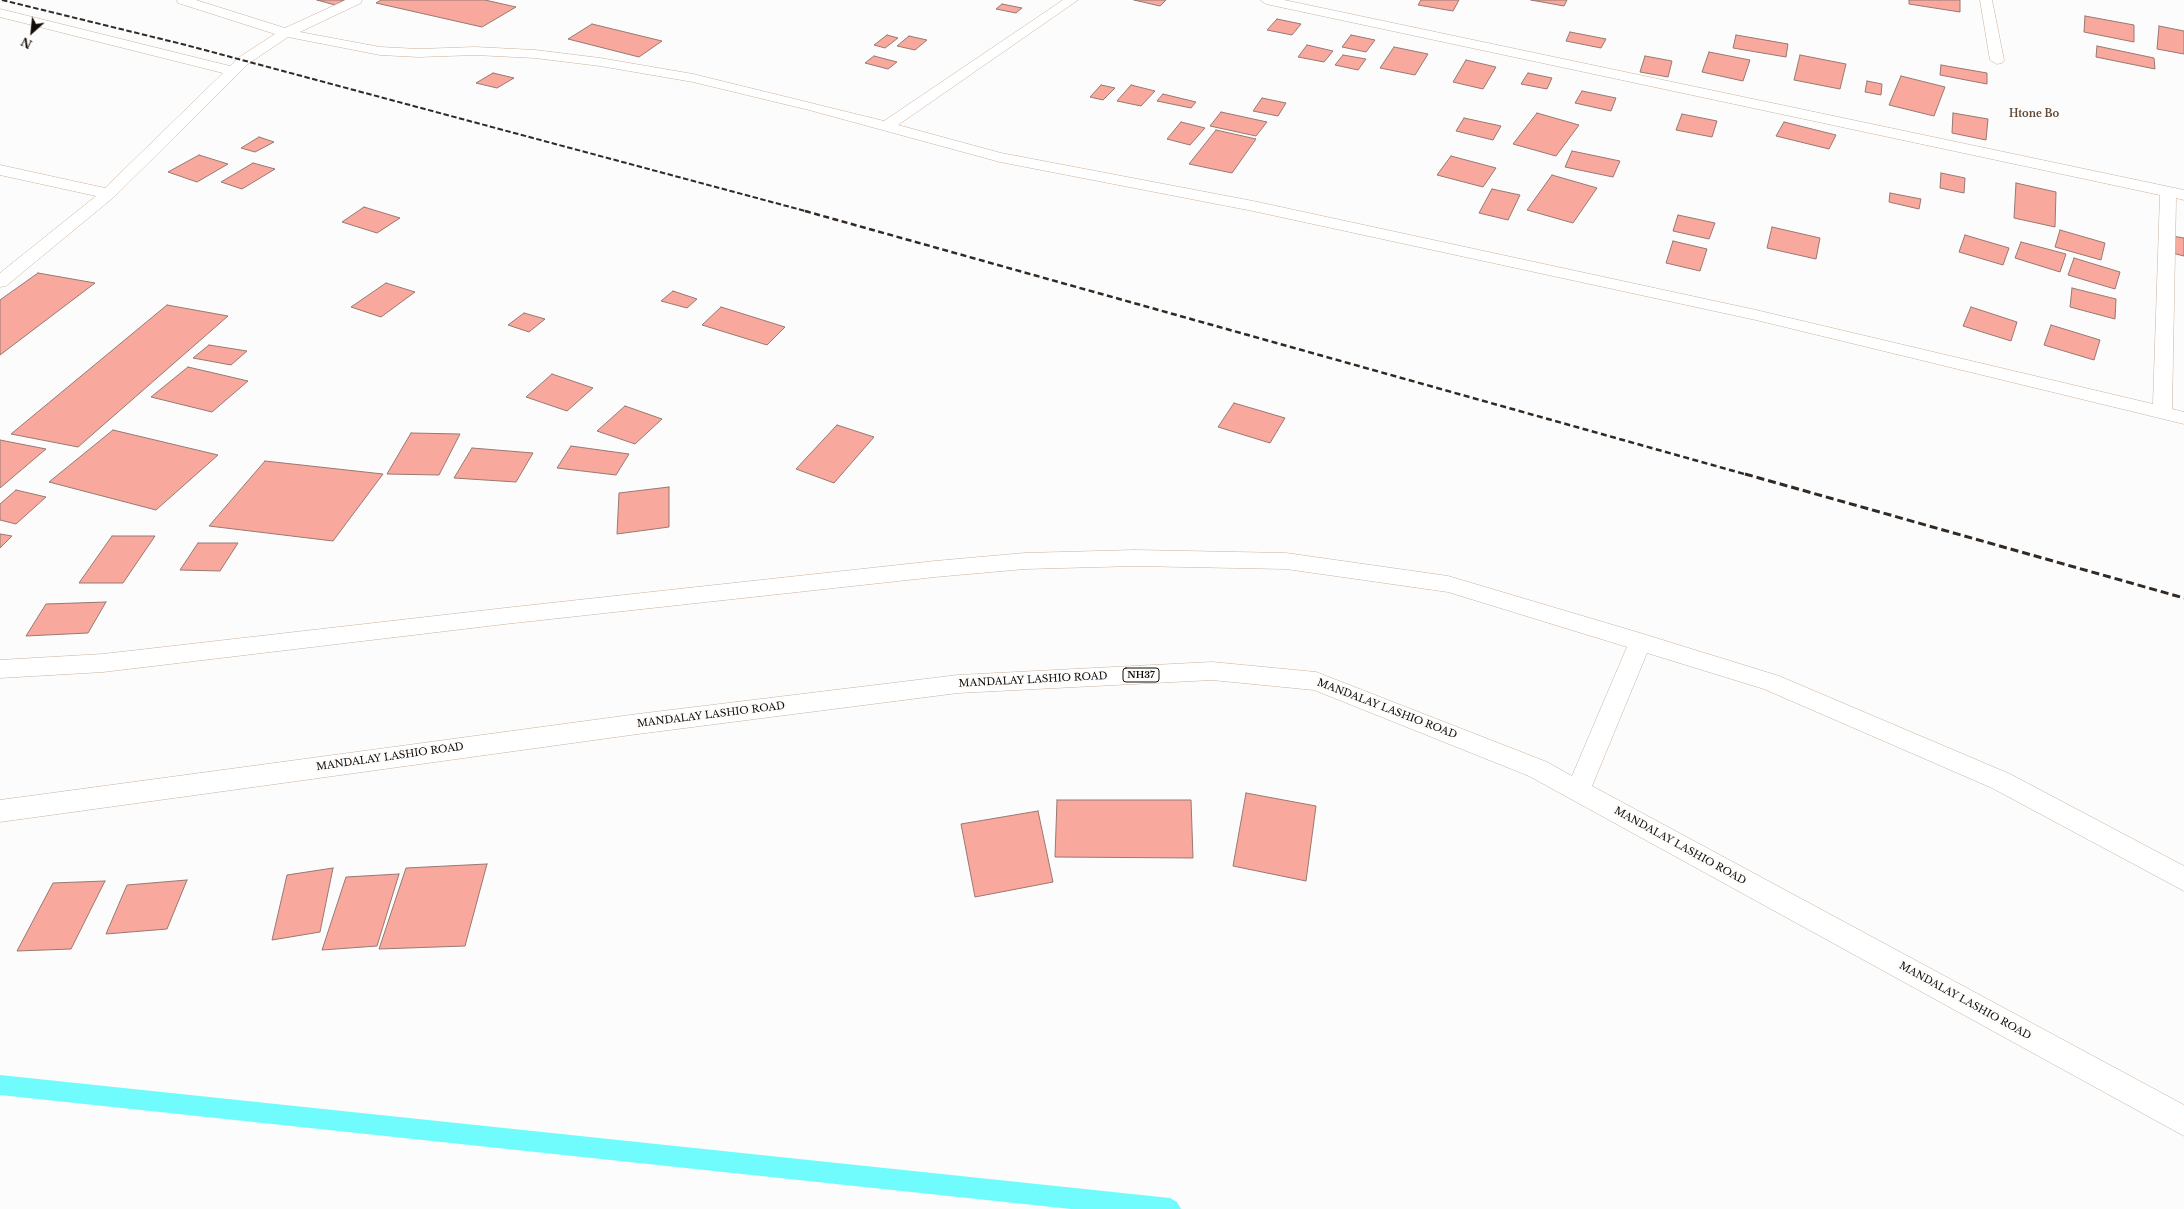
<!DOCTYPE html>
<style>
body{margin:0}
#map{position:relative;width:2184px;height:1209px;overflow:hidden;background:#fbfcfb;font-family:"Libre Baskerville",serif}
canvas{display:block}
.north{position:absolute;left:12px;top:12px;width:40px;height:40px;-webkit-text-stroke:3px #fbfcfb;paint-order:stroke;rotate:207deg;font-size:11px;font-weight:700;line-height:16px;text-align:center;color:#130a04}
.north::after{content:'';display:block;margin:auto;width:14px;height:18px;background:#130a04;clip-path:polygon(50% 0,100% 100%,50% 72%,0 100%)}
</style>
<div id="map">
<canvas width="2184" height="1209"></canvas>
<div class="north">N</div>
</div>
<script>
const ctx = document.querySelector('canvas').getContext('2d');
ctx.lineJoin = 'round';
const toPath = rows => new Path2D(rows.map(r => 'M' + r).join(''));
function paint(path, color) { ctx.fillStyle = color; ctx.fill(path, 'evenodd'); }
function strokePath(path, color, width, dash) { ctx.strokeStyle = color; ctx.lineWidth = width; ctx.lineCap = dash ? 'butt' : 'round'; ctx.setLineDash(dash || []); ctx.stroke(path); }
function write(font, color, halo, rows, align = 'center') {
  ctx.font = font + ' "Libre Baskerville",serif'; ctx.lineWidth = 4; ctx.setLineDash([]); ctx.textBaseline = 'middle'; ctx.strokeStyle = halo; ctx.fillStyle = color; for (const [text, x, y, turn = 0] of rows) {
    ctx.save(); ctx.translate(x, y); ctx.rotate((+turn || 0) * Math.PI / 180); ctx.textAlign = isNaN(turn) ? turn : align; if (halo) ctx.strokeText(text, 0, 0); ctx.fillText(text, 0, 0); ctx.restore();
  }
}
paint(toPath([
 [0,1075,1170,1198,1177,1202,1181,1209,1071,1209,0,1095,0,1075]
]), '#70fcfd');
const building = toPath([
 [317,0,344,0,335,5,317,0],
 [381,0,485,0,516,7,482,27,376,3,381,0],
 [1134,0,1166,0,1160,6,1134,0],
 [1421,0,1459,0,1453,11,1418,5,1421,0],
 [1531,0,1567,0,1564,6,1531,0],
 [1909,0,1960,0,1960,12,1909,4,1909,0],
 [1002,4,1022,8,1016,13,996,9,1002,4],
 [2085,16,2134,25,2134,42,2084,32,2085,16],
 [1277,19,1301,24,1292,35,1267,30,1277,19],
 [592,24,662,41,639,57,568,39,592,24],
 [2159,26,2184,31,2184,54,2157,49,2159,26],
 [1570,32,1606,39,1601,48,1566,41,1570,32],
 [887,35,898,38,885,48,874,45,887,35],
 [1351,35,1375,40,1366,52,1342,47,1351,35],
 [1736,35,1788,44,1786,57,1733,48,1736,35],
 [909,36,927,40,915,50,897,46,909,36],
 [1307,45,1333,51,1324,62,1298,57,1307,45],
 [2097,46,2154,58,2155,69,2096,57,2097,46],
 [1394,47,1428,54,1415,75,1380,68,1394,47],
 [1709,52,1750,60,1743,81,1702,72,1709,52],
 [1343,55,1366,59,1358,70,1335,65,1343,55],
 [1800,55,1846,64,1840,89,1794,80,1800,55],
 [874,56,897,62,888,69,865,63,874,56],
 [1645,56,1672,61,1668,77,1640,72,1645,56],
 [1466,60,1496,67,1483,89,1453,82,1466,60],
 [1941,65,1987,73,1987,84,1940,75,1941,65],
 [493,73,514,78,497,88,476,83,493,73],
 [1528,73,1552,78,1547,89,1521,84,1528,73],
 [1901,76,1945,87,1934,116,1889,105,1901,76],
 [1867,81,1882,84,1881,95,1865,92,1867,81],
 [1101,85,1115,88,1103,100,1090,97,1101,85],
 [1131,85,1155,91,1141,106,1117,101,1131,85],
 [1582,91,1616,98,1611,111,1575,103,1582,91],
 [1163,94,1196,102,1191,108,1157,101,1163,94],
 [1262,98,1286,103,1278,116,1253,111,1262,98],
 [1221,112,1267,122,1256,136,1210,126,1221,112],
 [1537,113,1579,125,1556,156,1513,144,1537,113],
 [1953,113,1988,119,1986,140,1952,133,1953,113],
 [1682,114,1717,121,1712,137,1676,130,1682,114],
 [1464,118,1501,126,1493,140,1456,131,1464,118],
 [1181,122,1205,128,1190,145,1167,139,1181,122],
 [1784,122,1836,135,1829,149,1776,136,1784,122],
 [1216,130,1256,139,1232,173,1189,164,1216,130],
 [259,137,274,142,255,152,241,148,259,137],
 [1572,151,1620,161,1613,177,1565,167,1572,151],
 [199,155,228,164,197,182,168,172,199,155],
 [1451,156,1496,168,1483,187,1437,175,1451,156],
 [253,163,275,169,242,189,221,182,253,163],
 [1941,173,1965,178,1964,193,1940,188,1941,173],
 [1552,175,1597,188,1573,223,1527,210,1552,175],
 [2016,183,2056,192,2055,227,2014,218,2016,183],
 [1492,189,1520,195,1508,220,1479,213,1492,189],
 [1890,193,1921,199,1919,209,1889,202,1890,193],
 [364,207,400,218,377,233,342,222,364,207],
 [1678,215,1715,223,1709,239,1673,231,1678,215],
 [1772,227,1820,238,1816,259,1767,248,1772,227],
 [2060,230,2105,243,2101,260,2055,247,2060,230],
 [1965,235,2009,248,2003,265,1959,252,1965,235],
 [2172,236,2184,238,2184,256,2172,253,2172,236],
 [1673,241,1707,249,1700,271,1666,263,1673,241],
 [2021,242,2066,254,2060,272,2015,258,2021,242],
 [2074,258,2120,272,2115,289,2068,275,2074,258],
 [38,273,95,283,0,355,0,300,38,273],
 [386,283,415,292,381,317,351,307,386,283],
 [2072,288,2116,299,2115,319,2070,307,2072,288],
 [673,291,697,299,687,308,661,301,673,291],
 [167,305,228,316,78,447,11,434,167,305],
 [721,307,785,327,767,345,702,325,721,307],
 [1971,307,2017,322,2011,341,1963,326,1971,307],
 [524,313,545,319,529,332,508,325,524,313],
 [2051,325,2100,340,2094,360,2044,345,2051,325],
 [209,345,247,351,231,365,193,358,209,345],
 [188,367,248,381,212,412,151,397,188,367],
 [552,374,593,388,567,411,526,397,552,374],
 [1234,403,1285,418,1270,443,1218,427,1234,403],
 [625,406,662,419,635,444,597,431,625,406],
 [837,425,874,437,834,483,796,469,837,425],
 [113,430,218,455,156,510,49,482,113,430],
 [411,433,460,434,439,475,387,474,411,433],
 [0,440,46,449,0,488,0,440],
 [571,446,629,454,616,475,557,468,571,446],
 [472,448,533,453,516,482,454,478,472,448],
 [265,461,383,474,333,541,209,526,265,461],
 [669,487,669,527,617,534,619,493,669,487],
 [16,490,46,497,16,524,0,520,0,504,16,490],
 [0,534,12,536,0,548,0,534],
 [112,536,155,536,123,583,79,583,112,536],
 [198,543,238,543,220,571,180,570,198,543],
 [106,602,88,633,26,636,46,604,106,602],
 [1246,793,1316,806,1306,881,1233,866,1246,793],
 [1057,800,1191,800,1193,858,1055,857,1057,800],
 [1038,811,1053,882,975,897,961,824,1038,811],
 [487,864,465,946,379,949,406,868,487,864],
 [333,868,320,932,272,940,287,875,333,868],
 [399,874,377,946,322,950,346,877,399,874],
 [187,880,167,929,106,934,127,885,187,880],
 [105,881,71,949,17,951,53,883,105,881]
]);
paint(building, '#f8a89c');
strokePath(building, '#997872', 1);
const street = toPath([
 [177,0,196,0,285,28,346,0,362,0,361,3,300,32,380,47,419,49,475,47,535,50,600,58,693,74,884,121,1063,0,1078,0,898,125,1001,153,1253,201,1756,310,2153,404,2160,195,1266,4,1260,0,1284,0,2184,190,2184,200,2176,198,2172,409,2184,412,2184,424,1756,320,1253,211,1000,162,809,110,693,82,600,66,535,58,475,55,419,57,380,55,288,37,248,64,114,197,6,286,0,287,0,273,96,196,0,175,0,165,105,188,223,73,0,17,0,9,230,66,238,58,275,34,178,3,177,0],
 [1980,0,1992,0,2004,60,2002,63,1997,64,1990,60,1980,0]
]);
const highway = toPath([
 [1135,550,1286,553,1448,576,1640,633,1779,676,2010,774,2184,866,2184,891,1992,788,1764,689,1647,653,1592,786,2184,1105,2184,1136,1529,776,1314,690,1212,680,958,693,638,734,0,822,0,800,638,714,958,675,1212,662,1316,672,1547,762,1572,776,1627,647,1448,592,1286,569,1135,566,1025,569,935,577,505,624,103,672,0,678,0,660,103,654,505,608,935,561,1025,553,1135,550]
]);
strokePath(street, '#cdb19c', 1);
strokePath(highway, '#cdb19c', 1);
paint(street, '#fff');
paint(highway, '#fff');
strokePath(toPath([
 [2,0,186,45,809,212]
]), '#312924', 2, [5.5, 2.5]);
strokePath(toPath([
 [805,211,1748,475]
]), '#312924', 2.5, [6, 3.5]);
strokePath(toPath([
 [1745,474,2184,598]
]), '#312924', 3, [8, 4]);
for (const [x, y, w] of [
 [1141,675,36]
]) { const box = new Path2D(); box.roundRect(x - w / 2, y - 7, w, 14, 3); ctx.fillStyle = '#fbfcfb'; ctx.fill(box); strokePath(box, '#130a04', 1); }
write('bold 9px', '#130a04', null, [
 ["NH37",1141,675]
]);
write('bold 10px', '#614937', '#fbfcfb', [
 ["Htone Bo",2034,114]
]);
write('10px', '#130a04', '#fbfcfb', [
 ["MANDALAY LASHIO ROAD",1033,680,-3],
 ["MANDALAY LASHIO ROAD",1387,709,21],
 ["MANDALAY LASHIO ROAD",711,715,-7],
 ["MANDALAY LASHIO ROAD",390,757,-8],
 ["MANDALAY LASHIO ROAD",1680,846,29],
 ["MANDALAY LASHIO ROAD",1965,1001,29]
]);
</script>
